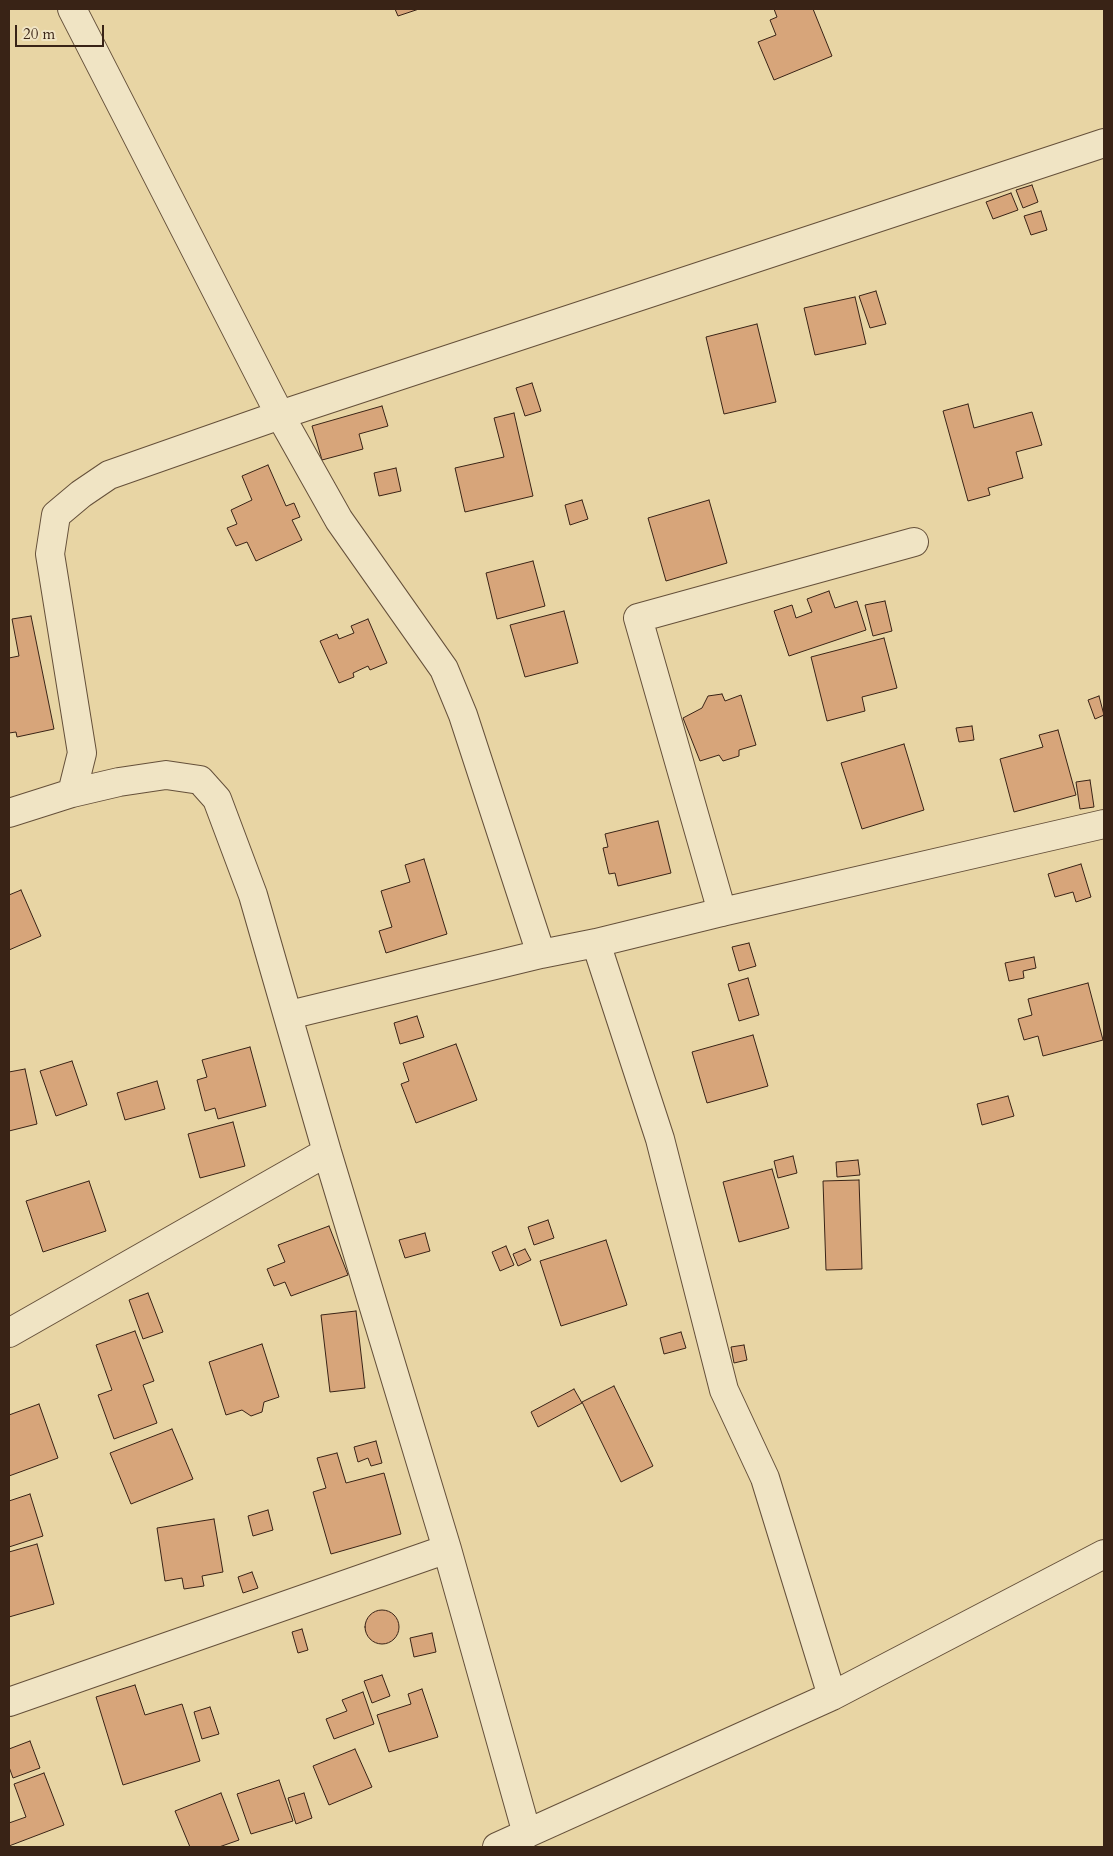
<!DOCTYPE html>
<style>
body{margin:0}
#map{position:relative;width:1113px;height:1856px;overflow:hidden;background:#e8d5a4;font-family:Cardo,serif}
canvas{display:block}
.frame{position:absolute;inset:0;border:10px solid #392316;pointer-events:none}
.scale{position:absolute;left:15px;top:25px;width:89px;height:22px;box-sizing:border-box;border:2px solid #392316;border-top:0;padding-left:6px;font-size:15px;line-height:18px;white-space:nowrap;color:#392316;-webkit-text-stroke:4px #f0e4c4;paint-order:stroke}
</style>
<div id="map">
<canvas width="1113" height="1856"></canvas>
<div class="frame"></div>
<div class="scale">20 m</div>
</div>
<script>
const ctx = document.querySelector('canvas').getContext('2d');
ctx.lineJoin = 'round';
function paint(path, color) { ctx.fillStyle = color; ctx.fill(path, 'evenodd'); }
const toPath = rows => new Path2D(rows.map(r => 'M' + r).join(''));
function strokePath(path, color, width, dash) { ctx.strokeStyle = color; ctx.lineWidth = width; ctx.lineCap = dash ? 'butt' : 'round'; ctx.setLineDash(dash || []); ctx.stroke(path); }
const building = toPath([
 [395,9,419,9,398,16,395,9],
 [774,9,813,9,832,56,774,80,758,42,776,35,770,20,777,17,774,9],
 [1032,185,1038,202,1023,208,1016,190,1032,185],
 [1011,193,1018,210,993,219,986,202,1011,193],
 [1041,211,1047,230,1031,235,1024,216,1041,211],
 [876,291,886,324,870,328,859,296,876,291],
 [855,297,866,344,815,355,804,308,855,297],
 [757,324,776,402,724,414,706,337,757,324],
 [532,383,541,411,525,416,516,388,532,383],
 [968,404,974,428,1032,412,1042,445,1016,452,1023,478,988,488,990,495,968,501,943,411,968,404],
 [382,406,388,426,359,434,363,449,322,460,312,426,382,406],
 [514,413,533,496,465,512,455,468,504,457,494,418,514,413],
 [268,465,286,506,294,503,300,517,292,520,302,540,256,561,247,542,236,546,227,528,237,524,231,510,252,500,242,476,268,465],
 [396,468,401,491,379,496,374,473,396,468],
 [582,500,588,519,570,525,565,505,582,500],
 [709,500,727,563,666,581,648,518,709,500],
 [533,561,545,606,497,619,486,573,533,561],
 [829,591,835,608,857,601,866,630,789,656,774,611,792,605,796,618,812,612,807,599,829,591],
 [885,601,892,631,873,636,865,605,885,601],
 [564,611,578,663,525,677,510,625,564,611],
 [31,616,54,729,17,737,16,732,9,733,9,658,19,656,12,619,31,616],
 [368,619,387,663,370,670,368,666,353,673,354,677,339,683,320,641,337,634,339,639,354,633,351,626,368,619],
 [884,638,897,688,862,697,865,711,827,721,811,657,884,638],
 [722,694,725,701,741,695,756,745,739,750,739,756,723,761,719,755,700,761,683,718,702,708,708,696,722,694],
 [1099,696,1104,715,1095,719,1088,700,1099,696],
 [972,726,974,740,959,742,956,728,972,726],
 [1058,730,1076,795,1014,812,1000,759,1043,747,1039,735,1058,730],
 [904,744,924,810,862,829,841,763,904,744],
 [1090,780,1094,807,1080,809,1076,782,1090,780],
 [658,821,671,873,618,886,615,873,609,874,603,848,608,847,605,834,658,821],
 [424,859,447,934,386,953,379,931,392,927,381,891,410,882,405,865,424,859],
 [1081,864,1091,897,1076,902,1073,892,1055,897,1048,874,1081,864],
 [21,890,41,936,9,950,9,895,21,890],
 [749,943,756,966,739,971,732,947,749,943],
 [1034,957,1036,968,1023,971,1024,978,1009,981,1005,963,1034,957],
 [748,978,759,1015,739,1021,728,984,748,978],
 [1088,983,1103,1040,1043,1056,1038,1036,1024,1040,1018,1019,1032,1015,1028,999,1088,983],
 [417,1016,424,1037,400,1044,394,1023,417,1016],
 [753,1035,768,1086,707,1103,692,1052,753,1035],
 [456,1044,477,1100,416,1123,401,1084,409,1081,403,1063,456,1044],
 [250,1047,266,1106,218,1119,215,1108,205,1111,197,1080,207,1077,202,1060,250,1047],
 [72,1061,87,1105,56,1116,40,1071,72,1061],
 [25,1069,37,1124,9,1131,9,1072,25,1069],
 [157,1081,165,1109,125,1120,117,1093,157,1081],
 [1008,1096,1014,1116,982,1125,977,1104,1008,1096],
 [233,1122,245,1166,200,1178,188,1134,233,1122],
 [793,1156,797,1173,778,1178,774,1161,793,1156],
 [858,1160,860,1175,837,1177,836,1162,858,1160],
 [772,1169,789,1228,739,1242,723,1182,772,1169],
 [859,1180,862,1269,826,1270,823,1181,859,1180],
 [89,1181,106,1231,43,1252,26,1201,89,1181],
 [548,1220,554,1238,534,1245,528,1227,548,1220],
 [329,1226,348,1275,291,1296,285,1282,274,1286,267,1269,285,1262,278,1245,329,1226],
 [425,1233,430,1251,405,1258,399,1240,425,1233],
 [606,1240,627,1305,561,1326,540,1261,606,1240],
 [506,1246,514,1265,500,1271,492,1252,506,1246],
 [525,1249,531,1260,518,1266,513,1254,525,1249],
 [148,1293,163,1332,143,1339,129,1300,148,1293],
 [356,1311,365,1388,330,1392,321,1315,356,1311],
 [135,1331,154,1381,143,1385,157,1423,114,1439,98,1395,112,1390,96,1345,135,1331],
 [681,1332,686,1348,664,1354,660,1338,681,1332],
 [262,1344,279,1397,264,1402,262,1412,251,1416,242,1410,226,1415,209,1362,262,1344],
 [744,1345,747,1360,734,1363,731,1347,744,1345],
 [614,1386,653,1466,621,1482,582,1402,614,1386],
 [574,1389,582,1403,538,1427,531,1412,574,1389],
 [39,1404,58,1458,9,1476,9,1415,39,1404],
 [172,1429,193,1479,131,1504,110,1453,172,1429],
 [376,1441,382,1463,371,1466,368,1458,358,1462,354,1447,376,1441],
 [337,1453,346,1483,384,1473,401,1534,331,1554,313,1492,326,1488,317,1458,337,1453],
 [30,1494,43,1536,9,1547,9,1501,30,1494],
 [268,1510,273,1530,253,1536,248,1516,268,1510],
 [214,1519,223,1572,202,1576,204,1586,184,1589,182,1578,165,1581,157,1528,214,1519],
 [37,1544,54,1604,9,1617,9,1552,37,1544],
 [252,1572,258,1588,243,1593,238,1577,252,1572],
 '365 1627a17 17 0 1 1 34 0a17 17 0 1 1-34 0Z',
 [302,1629,308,1650,298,1653,292,1632,302,1629],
 [432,1633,436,1652,414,1657,410,1638,432,1633],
 [382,1675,390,1696,372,1703,364,1681,382,1675],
 [135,1685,145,1715,182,1704,200,1761,123,1785,96,1697,135,1685],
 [422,1689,438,1737,389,1752,377,1715,411,1704,408,1694,422,1689],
 [363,1692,374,1724,334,1739,326,1719,347,1711,342,1700,363,1692],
 [210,1707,219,1734,202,1739,194,1712,210,1707],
 [30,1741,40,1768,13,1778,9,1767,9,1749,30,1741],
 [355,1749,372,1787,329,1805,313,1766,355,1749],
 [44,1773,64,1825,9,1846,9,1823,26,1817,14,1784,44,1773],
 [279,1780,293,1821,251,1834,237,1794,279,1780],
 [221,1793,239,1840,219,1847,190,1847,175,1811,221,1793],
 [304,1793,312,1818,296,1824,288,1798,304,1793]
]);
paint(building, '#d7a57a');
strokePath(building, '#392316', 1);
const minor = toPath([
 [72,9,280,415,339,520,444,669,463,715,541,954],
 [72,793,119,782,166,775,200,780,217,799,253,895,327,1152,447,1549,527,1834],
 [9,813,72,793,82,753,50,554,56,515,81,494,109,475,280,415,1104,143],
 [722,912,638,618,914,542],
 [596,943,660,1139,724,1390,765,1478,832,1696],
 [289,1015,541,954,596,943,722,912,1104,824],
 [9,1333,327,1152],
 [9,1702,447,1549],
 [497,1847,832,1696,1104,1554]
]);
strokePath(minor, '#65503a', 30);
strokePath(minor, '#f0e4c4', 28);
</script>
